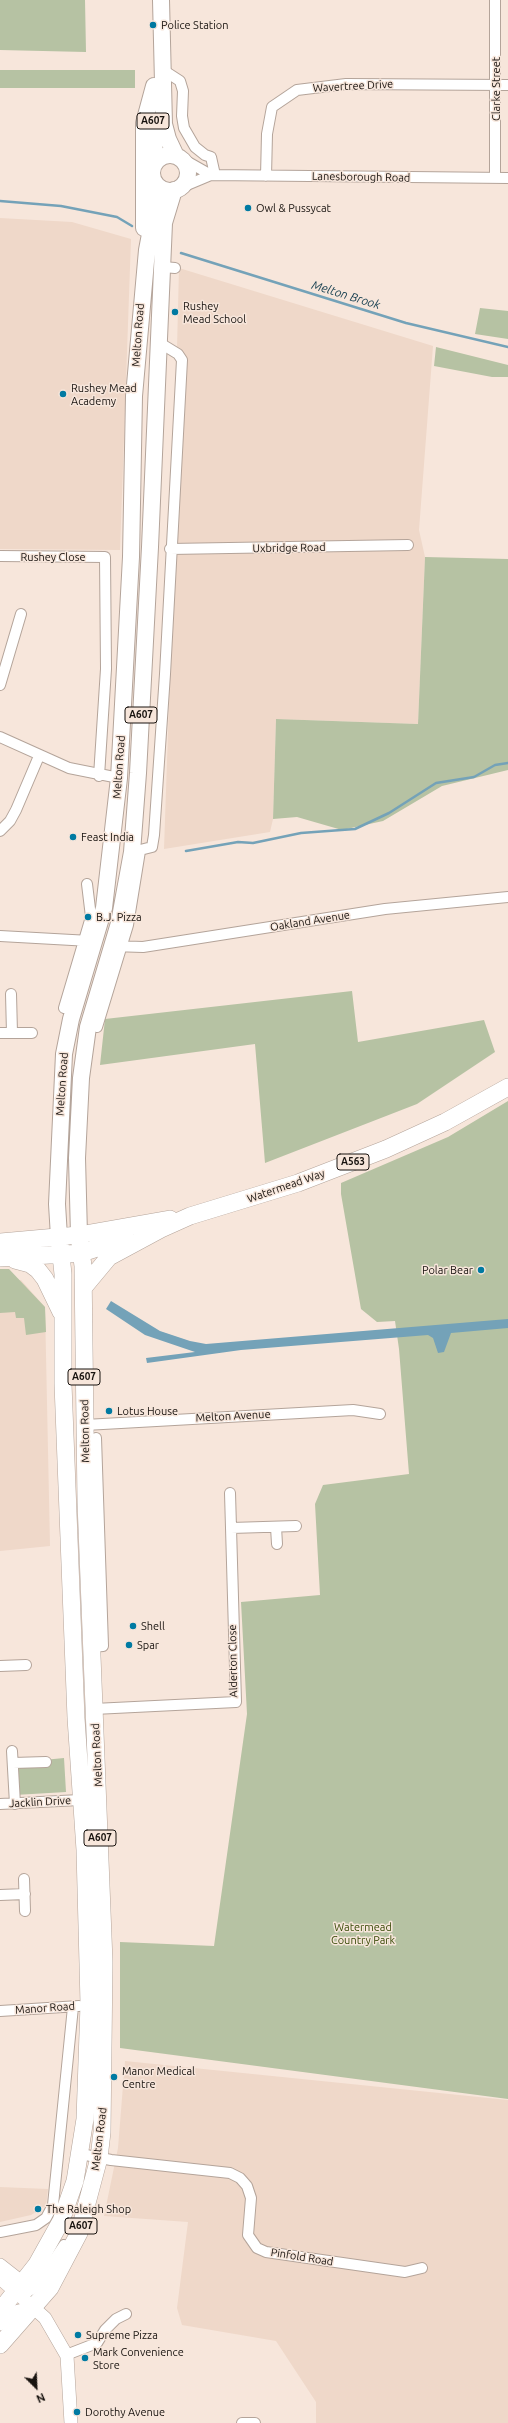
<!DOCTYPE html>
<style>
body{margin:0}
#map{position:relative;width:508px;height:2423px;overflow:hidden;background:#f7e6db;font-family:Ubuntu,sans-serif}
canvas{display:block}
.north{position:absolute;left:16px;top:2367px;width:40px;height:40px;-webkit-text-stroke:3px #f7e6db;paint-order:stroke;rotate:156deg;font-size:11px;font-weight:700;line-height:16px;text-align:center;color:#18130f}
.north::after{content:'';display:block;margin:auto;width:14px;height:18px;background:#18130f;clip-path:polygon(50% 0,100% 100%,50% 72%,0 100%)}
</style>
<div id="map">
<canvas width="508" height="2423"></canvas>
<div class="north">N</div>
</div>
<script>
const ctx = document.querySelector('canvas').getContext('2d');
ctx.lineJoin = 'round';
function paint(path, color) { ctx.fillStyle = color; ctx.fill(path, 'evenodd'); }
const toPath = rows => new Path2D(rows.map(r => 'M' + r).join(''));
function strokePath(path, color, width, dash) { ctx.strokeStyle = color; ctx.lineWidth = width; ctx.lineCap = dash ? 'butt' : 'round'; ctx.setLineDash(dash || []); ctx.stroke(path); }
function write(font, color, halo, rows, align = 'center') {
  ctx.font = font + ' Ubuntu,sans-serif'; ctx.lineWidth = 3; ctx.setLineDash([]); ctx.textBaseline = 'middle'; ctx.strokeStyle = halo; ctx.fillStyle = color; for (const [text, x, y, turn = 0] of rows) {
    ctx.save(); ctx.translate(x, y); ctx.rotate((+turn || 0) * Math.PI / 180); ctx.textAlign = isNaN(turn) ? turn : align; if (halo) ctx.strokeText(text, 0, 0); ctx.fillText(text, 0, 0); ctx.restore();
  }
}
paint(toPath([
 [0,218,72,222,131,239,120,550,0,549],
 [179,268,433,346,419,530,425,557,418,724,276,719,273,819,270,832,164,849,170,673,185,360,177,348],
 [21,1280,45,1307,50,1546,0,1551,0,1281],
 [125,2061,508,2100,508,2423,316,2423,316,2402,276,2341,182,2325,177,2308,188,2222,104,2216,118,2148],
 [0,2187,48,2189,46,2206,31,2215,0,2222]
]), '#efd8c9');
paint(toPath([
 [0,0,85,0,86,52,0,50],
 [0,70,135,70,135,88,0,88],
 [480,308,508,311,508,339,475,334],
 [436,347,508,365,508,377,492,377,434,366],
 [425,557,508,559,508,770,442,786,383,821,342,830,297,817,273,819,276,719,418,724],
 [352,991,358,1042,484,1020,495,1052,417,1104,265,1163,255,1044,100,1065,105,1019],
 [508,1101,508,2099,120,2048,120,1942,214,1946,247,1714,241,1602,320,1595,315,1504,323,1485,409,1474,399,1349,395,1321,377,1322,361,1309,341,1194,341,1183,448,1137],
 [0,1269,9,1269,45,1307,46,1332,26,1335,24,1318,16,1318,15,1312,0,1313],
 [64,1758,66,1792,15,1795,13,1763]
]), '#b6c2a3');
paint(toPath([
 [111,1301,160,1331,190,1341,206,1344,508,1319,508,1328,451,1333,444,1352,438,1353,433,1338,428,1335,241,1350,147,1363,146,1358,195,1352,145,1335,106,1309]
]), '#74a2b8');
strokePath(toPath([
 [0,201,61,206,117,217,132,226],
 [181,253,406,323,508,347],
 [186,851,238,842,253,843,301,833,355,829,389,813,436,783,474,777,495,765,508,763]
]), '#74a2b8', 2.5);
const minor = toPath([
 [495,0,495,177],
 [163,70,180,81,183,91,182,116,184,128,195,147,205,155,211,157,215,175],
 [181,158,211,175],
 [266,176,267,134,272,107,297,90,346,84,508,85],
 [180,188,211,175,508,178],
 [163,267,175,268],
 [170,549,408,545],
 [0,556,105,557,106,669,99,776],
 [0,685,21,614],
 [0,737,69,768,119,778],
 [0,831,10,821,16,810,39,756],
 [132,852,152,847,154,835,165,674,182,360,178,354,160,343],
 [0,936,90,941],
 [112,946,143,947,385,909,508,897],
 [11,994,12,1033],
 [64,1008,91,917,87,884],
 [97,1027,128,925,140,851],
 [0,1033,32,1033],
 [85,1425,353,1410,380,1414],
 [276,1527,277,1544],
 [231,1528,296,1526],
 [92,1647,103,1646,96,1438],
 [0,1666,26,1665],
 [94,1709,236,1702,230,1493],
 [12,1751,15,1804],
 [13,1763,46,1762],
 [0,1804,80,1800],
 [24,1879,25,1911],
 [0,1895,25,1894],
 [0,2011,79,2006],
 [81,2154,111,2160,230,2173,240,2178,247,2186,251,2198,248,2235,257,2248,266,2252,405,2272,422,2268],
 [0,2232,36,2225,46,2218,53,2205,73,2007],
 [21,2293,31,2290,39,2282,64,2245],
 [66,2355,97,2343,105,2330,116,2319,126,2314],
 [242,2423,255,2423]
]);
const tertiary = toPath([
 [0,2265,23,2283,27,2291],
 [0,2278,45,2318,67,2356,71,2423],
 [0,2324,15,2312,34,2307]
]);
const primary = toPath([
 [161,0,164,124,168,139,176,156],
 [153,135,156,161],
 '152 173a18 18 0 1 1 36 0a18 18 0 1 1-36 0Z',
 [144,228,144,123,154,86],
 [79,1235,77,1158,81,1078,88,1027,119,923,132,852,138,773,150,547,164,223,174,190],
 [59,1237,57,1204,64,1054,71,1019,104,908,119,778,131,557,134,396,147,250,159,187]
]);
const trunk = toPath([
 [0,1242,79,1235,170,1219],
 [0,1258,82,1253,126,1239],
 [15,1260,30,1264,38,1270,45,1279,61,1312],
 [84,1287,109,1257,161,1229,190,1216,298,1183,386,1149,445,1122,508,1087],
 [0,2311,37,2264,61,2221,75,2181,85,2119,89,2004,88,1964,85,1850,76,1718,63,1384,63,1274,59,1237],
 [0,2345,50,2288,79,2233,99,2158,102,2132,104,1962,86,1503,83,1266,79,1235]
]);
strokePath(minor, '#b4a49a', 12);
strokePath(tertiary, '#b4a49a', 14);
strokePath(primary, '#b4a49a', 18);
strokePath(trunk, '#b4a49a', 18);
strokePath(minor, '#fff', 10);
strokePath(tertiary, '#fff', 13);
strokePath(primary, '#fff', 16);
strokePath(trunk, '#fff', 17);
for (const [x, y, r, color] of [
 [153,25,4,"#007aa2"],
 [248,208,4,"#007aa2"],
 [175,312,4,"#007aa2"],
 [63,394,4,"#007aa2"],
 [73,837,4,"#007aa2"],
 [88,917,4,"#007aa2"],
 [481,1270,4,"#007aa2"],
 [109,1411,4,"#007aa2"],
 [133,1626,4,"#007aa2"],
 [129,1645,4,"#007aa2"],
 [114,2077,4,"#007aa2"],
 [38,2209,4,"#007aa2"],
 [78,2335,4,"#007aa2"],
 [85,2358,4,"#007aa2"],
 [77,2412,4,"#007aa2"]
]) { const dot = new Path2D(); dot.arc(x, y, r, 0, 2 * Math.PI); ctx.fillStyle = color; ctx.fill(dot); strokePath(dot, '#f7e6db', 1.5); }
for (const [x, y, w] of [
 [153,121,32],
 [141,715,32],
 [353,1162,32],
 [84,1377,32],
 [100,1838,32],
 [81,2226,32]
]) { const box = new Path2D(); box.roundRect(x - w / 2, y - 8, w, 16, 3); ctx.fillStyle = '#f7e6db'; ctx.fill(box); strokePath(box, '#18130f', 1); }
write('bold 10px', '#18130f', null, [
 ["A607",153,121],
 ["A607",141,715],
 ["A563",353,1162],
 ["A607",84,1377],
 ["A607",100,1838],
 ["A607",81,2226]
]);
write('11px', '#18130f', '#f7e6db', [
 ["Police Station",161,25],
 ["Owl & Pussycat",256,208],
 ["Rushey",183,306],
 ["Mead School",183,319],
 ["Rushey Mead",71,388],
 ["Academy",71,401],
 ["Feast India",81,837],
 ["B.J. Pizza",96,917],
 ["Polar Bear",473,1270,"right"],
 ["Lotus House",117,1411],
 ["Shell",141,1626],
 ["Spar",137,1645],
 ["Manor Medical",122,2071],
 ["Centre",122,2084],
 ["The Raleigh Shop",46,2209],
 ["Supreme Pizza",86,2335],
 ["Mark Convenience",93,2352],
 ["Store",93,2365],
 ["Dorothy Avenue",85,2412]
], 'left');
write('11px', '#18130f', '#f7e6db', [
 ["Wavertree Drive",353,86,-3],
 ["Clarke Street",496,89,-90],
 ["Lanesborough Road",361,177,1],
 ["Melton Road",138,335,-86],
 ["Uxbridge Road",289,548,-1],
 ["Rushey Close",53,557],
 ["Melton Road",119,767,-86],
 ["Oakland Avenue",310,921,-9],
 ["Melton Road",62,1084,-86],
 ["Watermead Way",286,1186,-19],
 ["Melton Avenue",233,1416,-3],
 ["Melton Road",85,1431,-91],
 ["Alderton Close",233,1661,-91],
 ["Melton Road",97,1755,-93],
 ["Jacklin Drive",40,1802,-3],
 ["Manor Road",45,2008,-4],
 ["Melton Road",99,2139,-83],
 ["Pinfold Road",302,2257,9]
]);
write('11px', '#374906', '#f7e6db', [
 ["Watermead",363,1927],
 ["Country Park",363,1940]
]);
write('italic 12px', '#163f50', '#f7e6db', [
 ["Melton Brook",346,295,17]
]);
</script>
